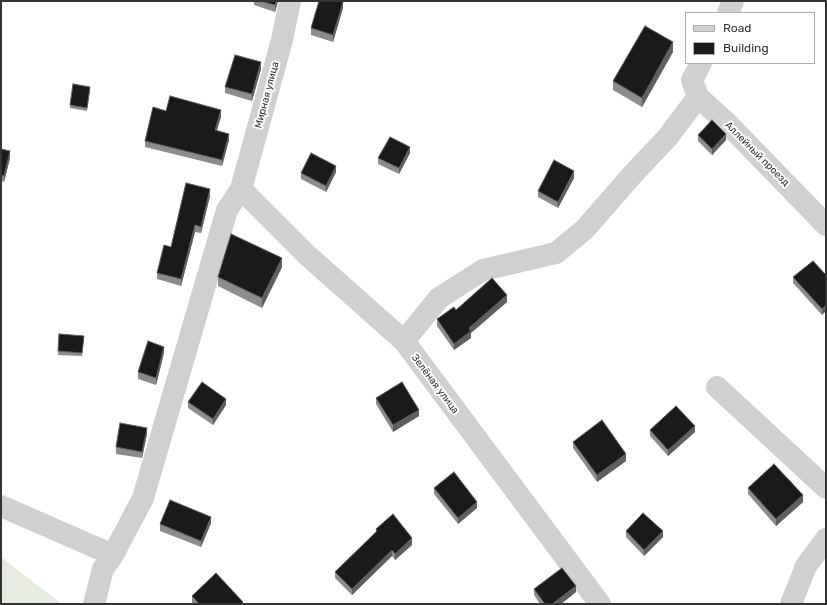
<!DOCTYPE html>
<meta charset="utf-8">
<style>
body{margin:0}
#map{position:relative;width:827px;height:605px;overflow:hidden;background:#fff;font-family:Rubik,sans-serif}
canvas{display:block}
.frame{position:absolute;inset:0;border:2px solid #333;pointer-events:none}
.legend{position:absolute;left:685px;top:12px;width:130px;height:52px;box-sizing:border-box;background:#fff;border:1px solid #adadad;margin:0;padding:5px 7px;list-style:none;font-size:12px;color:#333}
.legend li{display:flex;align-items:center;gap:8px;height:20px}
.legend b{width:20px;border:1px solid #adadad}
</style>
<div id="map">
<canvas width="827" height="605"></canvas>
<div class="frame"></div>
<ul class="legend">
<li><b style="height:5px;background:#d0d0d0"></b>Road</li>
<li><b style="height:11px;background:#1a1a1a"></b>Building</li>
</ul>
</div>
<script>
const ctx = document.querySelector('canvas').getContext('2d');
ctx.lineJoin = 'round';
function paint(path, color) { ctx.fillStyle = color; ctx.fill(path, 'evenodd'); }
const toPath = rows => new Path2D(rows.map(r => 'M' + r).join(''));
function strokePath(path, color, width, dash) { ctx.strokeStyle = color; ctx.lineWidth = width; ctx.lineCap = dash ? 'butt' : 'round'; ctx.setLineDash(dash || []); ctx.stroke(path); }
function write(font, color, halo, rows, align = 'center') {
  ctx.font = font + ' Rubik,sans-serif'; ctx.lineWidth = 4; ctx.setLineDash([]); ctx.textBaseline = 'middle'; ctx.strokeStyle = halo; ctx.fillStyle = color; for (const [text, x, y, turn = 0] of rows) {
    ctx.save(); ctx.translate(x, y); ctx.rotate((+turn || 0) * Math.PI / 180); ctx.textAlign = isNaN(turn) ? turn : align; if (halo) ctx.strokeText(text, 0, 0); ctx.fillText(text, 0, 0); ctx.restore();
  }
}
paint(toPath([
 [1,557,62,604,1,604]
]), '#e6ecdf');
strokePath(toPath([
 [728,13,733,1],
 [701,63,692,80,698,97,726,122,826,225],
 [241,189,307,255,404,341,600,604],
 [404,341,439,298,483,270,556,253,585,229,633,174,667,138,698,97],
 [717,387,826,488],
 [1,506,113,555],
 [94,604,103,569,113,555,143,498,227,210,241,189,282,40,290,1],
 [791,604,806,566,826,539]
]), '#d0d0d0', 22);
paint(toPath([
 [254,1,278,1,275,12,254,5],
 [343,8,333,42,311,35,311,28],
 [673,52,642,107,613,90,613,81],
 [261,69,252,101,225,93,225,87],
 [90,90,87,111,70,108,70,105],
 [166,111,221,117,217,130,229,140,222,166,145,147,145,141],
 [698,135,726,140,712,155,698,141],
 [1,149,10,158,4,182,1,181],
 [410,153,399,174,378,164,378,158],
 [336,172,326,192,301,179,301,173],
 [574,178,558,208,538,197,538,191],
 [210,196,201,233,195,232,181,286,157,279,157,273,171,247],
 [282,267,262,308,218,286,218,277],
 [826,275,822,315,793,283,793,277],
 [507,302,471,333,471,338,454,350,437,326,437,319,456,310],
 [59,334,84,336,82,356,58,355],
 [164,353,156,385,138,379,138,372],
 [376,398,419,416,393,432,376,404],
 [188,402,226,405,213,425,188,408],
 [650,430,695,432,668,456,650,436],
 [147,434,142,458,116,454,116,447],
 [573,442,626,461,597,482,573,448],
 [434,488,477,508,458,524,434,494],
 [748,488,803,502,776,526,748,494],
 [211,523,201,547,160,531,160,524],
 [376,529,412,545,395,560,392,556,352,595,335,578,335,572,376,532],
 [626,531,663,537,644,556,626,537],
 [534,589,576,592,561,604,540,604,534,595],
 [192,596,243,604,193,604,192,603]
]), '#8c8c8c');
paint(toPath([
 [276,1,278,1,275,12,275,5],
 [343,2,343,8,333,42,333,35],
 [673,42,673,52,642,107,642,98],
 [261,62,261,69,252,101,252,94],
 [221,110,221,117,215,136,215,130],
 [229,134,229,140,222,166,222,160],
 [726,134,726,140,712,155,712,149],
 [410,147,410,153,399,174,399,168],
 [10,151,10,158,4,182,4,176],
 [336,166,336,172,326,192,326,186],
 [574,171,574,178,558,208,558,202],
 [210,189,210,196,201,233,201,227],
 [195,225,195,232,181,286,181,279],
 [282,258,282,267,262,308,262,298],
 [507,295,507,302,471,333,471,338,454,350,454,344,469,328],
 [826,305,826,311,822,315,822,309],
 [164,347,164,353,156,385,156,378],
 [226,399,226,405,213,425,213,419],
 [419,410,419,416,393,432,393,425],
 [695,426,695,432,668,456,668,450],
 [147,428,147,434,142,458,142,452],
 [626,454,626,461,597,482,597,475],
 [803,495,803,502,776,526,776,519],
 [477,502,477,508,458,524,458,518],
 [211,517,211,523,201,547,201,541],
 [663,531,663,537,644,556,644,550],
 [412,538,412,545,395,560,395,554],
 [392,550,392,556,352,595,352,589],
 [576,586,576,592,561,604,552,604]
]), '#5f5f5f');
const building = toPath([
 [260,1,276,1,275,5,260,1],
 [319,1,340,1,343,2,333,35,311,28,319,1],
 [645,26,673,42,642,98,613,81,645,26],
 [235,55,261,62,252,94,225,87,235,55],
 [73,84,90,87,87,108,70,105,73,84],
 [170,96,221,110,215,130,229,134,222,160,145,141,153,107,166,111,170,96],
 [712,120,726,134,712,149,698,135,712,120],
 [390,137,410,147,399,168,378,158,390,137],
 [1,149,10,151,4,176,1,175,1,149],
 [311,153,336,166,326,186,301,173,311,153],
 [554,160,574,171,558,202,538,191,554,160],
 [186,183,210,189,201,227,195,225,181,279,157,273,164,245,171,247,186,183],
 [231,234,282,258,262,298,218,277,231,234],
 [813,261,826,275,826,305,822,309,793,277,813,261],
 [492,278,507,295,469,328,471,331,454,344,437,319,454,307,456,310,492,278],
 [59,334,84,336,82,353,58,351,59,334],
 [148,341,164,347,156,378,138,372,148,341],
 [202,382,226,399,213,419,188,402,202,382],
 [402,382,419,410,393,425,376,398,402,382],
 [676,406,695,426,668,450,650,430,676,406],
 [602,420,626,454,597,475,573,442,602,420],
 [120,423,147,428,142,452,116,447,120,423],
 [774,464,803,495,776,519,748,488,774,464],
 [454,472,477,502,458,518,434,488,454,472],
 [170,500,211,517,201,541,160,524,170,500],
 [643,513,663,531,644,550,626,531,643,513],
 [393,514,412,538,395,554,392,550,352,589,335,572,377,531,376,529,393,514],
 [562,568,576,586,552,604,545,604,534,589,562,568],
 [216,573,243,602,241,604,199,604,192,596,216,573]
]);
paint(building, '#1a1a1a');
strokePath(building, '#5f5f5f', 1);
write('10px', '#333', '#fff', [
 ["Мирная улица",267,95,-75],
 ["Аллейный проезд",757,154,45],
 ["Зелёная улица",435,384,53]
]);
</script>
